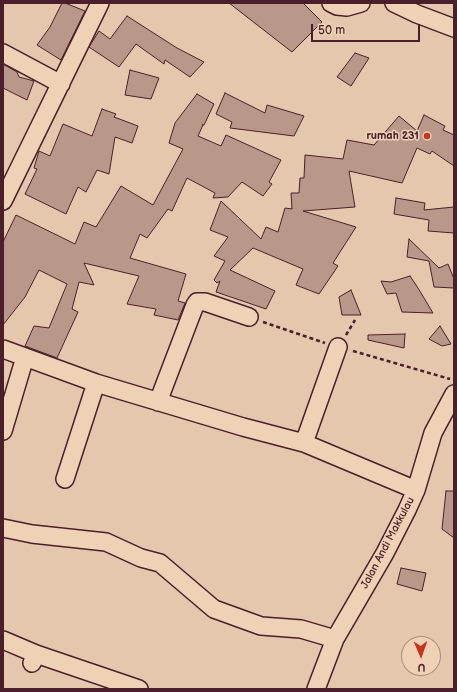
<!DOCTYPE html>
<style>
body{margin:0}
#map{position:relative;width:457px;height:692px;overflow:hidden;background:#e5c7ae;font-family:"Balsamiq Sans",sans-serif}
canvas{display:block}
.frame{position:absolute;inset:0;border:4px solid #4a1f2b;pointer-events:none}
.north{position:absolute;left:401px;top:636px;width:40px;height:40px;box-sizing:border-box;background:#efd2b6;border:1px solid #ad8a7e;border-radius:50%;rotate:178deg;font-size:11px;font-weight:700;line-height:16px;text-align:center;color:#4a1f2b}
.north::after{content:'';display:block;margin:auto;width:14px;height:18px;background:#c8321e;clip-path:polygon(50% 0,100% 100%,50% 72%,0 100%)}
.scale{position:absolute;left:311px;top:24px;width:109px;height:18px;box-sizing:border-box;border:2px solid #4a1f2b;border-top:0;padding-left:5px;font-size:12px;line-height:14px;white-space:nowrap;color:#4a1f2b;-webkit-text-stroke:3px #efd2b6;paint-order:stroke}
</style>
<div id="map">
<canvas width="457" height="692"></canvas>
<div class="frame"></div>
<div class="north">U</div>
<div class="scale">50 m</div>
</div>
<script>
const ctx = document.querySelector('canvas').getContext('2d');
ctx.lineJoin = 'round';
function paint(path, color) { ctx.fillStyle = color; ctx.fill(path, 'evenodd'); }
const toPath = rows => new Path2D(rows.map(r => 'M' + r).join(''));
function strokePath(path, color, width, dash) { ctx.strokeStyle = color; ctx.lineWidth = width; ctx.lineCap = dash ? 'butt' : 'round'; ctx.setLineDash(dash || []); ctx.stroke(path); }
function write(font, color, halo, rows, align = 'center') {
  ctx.font = font + ' "Balsamiq Sans",sans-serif'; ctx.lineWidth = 3; ctx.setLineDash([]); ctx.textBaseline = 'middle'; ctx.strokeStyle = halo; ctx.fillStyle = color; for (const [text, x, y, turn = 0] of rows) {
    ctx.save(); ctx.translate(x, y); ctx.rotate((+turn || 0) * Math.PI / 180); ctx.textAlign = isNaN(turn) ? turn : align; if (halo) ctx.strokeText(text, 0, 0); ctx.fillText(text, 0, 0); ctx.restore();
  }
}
const building = toPath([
 [62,3,65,3,85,11,61,60,37,45,50,27,62,3],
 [229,3,303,3,322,22,292,52,229,3],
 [127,16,177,48,204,62,190,77,165,60,164,64,136,44,119,67,89,47,99,31,110,39,127,16],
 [355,53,369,58,351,86,337,77,355,53],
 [3,64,17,72,19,77,34,81,27,100,3,88,3,64],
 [130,70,159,78,151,99,125,95,130,70],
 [225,93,265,113,267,105,304,116,294,136,230,128,232,122,216,114,225,93],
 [197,94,214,104,204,125,202,125,203,125,198,136,221,146,226,135,281,160,269,182,272,184,263,196,242,182,228,197,213,198,215,193,187,178,172,211,168,209,147,238,140,234,130,258,186,274,178,301,185,303,178,320,154,315,156,309,127,304,139,276,84,263,94,285,79,282,72,309,78,312,57,358,25,346,34,326,49,328,67,284,39,270,25,297,3,325,3,242,16,215,75,244,84,222,96,227,121,186,153,205,183,149,169,143,175,123,197,94],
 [102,109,116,114,114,117,138,126,132,143,115,137,109,174,97,170,86,192,78,187,66,214,25,194,37,169,34,168,39,151,50,156,63,124,92,136,102,109],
 [424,115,445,126,443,130,454,135,454,166,432,151,430,154,417,148,402,183,349,171,355,207,303,211,356,227,333,263,338,266,319,294,296,285,303,269,253,248,230,270,275,291,266,309,216,292,220,281,217,283,214,280,225,261,214,256,228,237,210,230,221,201,261,239,266,227,278,232,285,208,292,209,291,193,299,193,300,178,304,178,305,155,343,159,347,140,374,145,399,116,417,131,424,115],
 [396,198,425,203,424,210,454,207,454,233,428,231,429,220,394,214,396,198],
 [409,239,439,268,448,264,454,279,454,288,434,287,429,261,407,257,409,239],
 [410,276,418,288,433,313,402,312,396,293,387,294,381,281,391,282,410,276],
 [351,290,361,315,342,315,339,297,351,290],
 [440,326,451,344,442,346,429,339,440,326],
 [405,334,404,348,368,340,368,335,405,334],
 [446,491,454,491,454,538,442,529,446,491],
 [401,568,426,573,422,591,397,584,401,568]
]);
paint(building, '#ba9889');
strokePath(building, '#4a1f2b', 1);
const minor = toPath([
 [331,3,337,6,347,7,361,3],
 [394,3,417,14,454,28],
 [3,53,61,84],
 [3,201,100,3],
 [3,349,96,383,243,427,304,443,416,490],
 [158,402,195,305,197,302,205,302,249,317],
 [3,431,25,357],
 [304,443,338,347],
 [65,479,96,383],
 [3,528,32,534,106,542,141,558,160,563,214,609,261,626,301,629,335,639],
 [3,640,36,654,32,663],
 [36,654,139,689],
 [316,689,335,639,385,553,407,510,416,490,433,433,454,394]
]);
strokePath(minor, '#4a1f2b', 20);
strokePath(toPath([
 [263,322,325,343],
 [346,335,355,320],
 [353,351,450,379]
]), '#4a1f2b', 2.5, [4, 3]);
strokePath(minor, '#efd2b6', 17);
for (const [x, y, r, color] of [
 [427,136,4,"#c8321e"]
]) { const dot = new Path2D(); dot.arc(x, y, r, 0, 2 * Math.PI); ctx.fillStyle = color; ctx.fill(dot); strokePath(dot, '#efd2b6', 1.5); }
write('bold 11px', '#4a1f2b', '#efd2b6', [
 ["rumah 231",419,136]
], 'right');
write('11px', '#4a1f2b', '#efd2b6', [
 ["Jalan Andi Makkulau",388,543,-62]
]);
</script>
